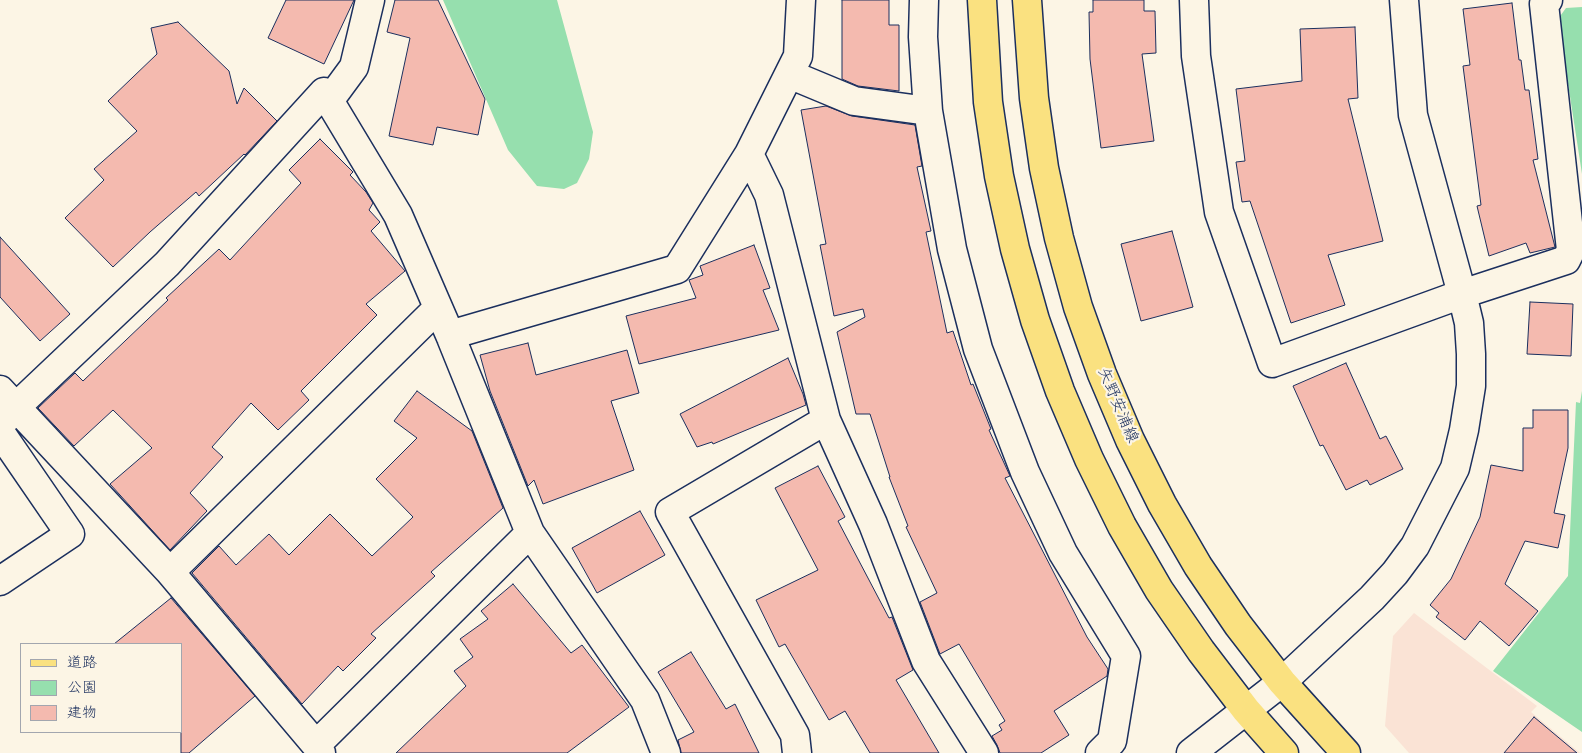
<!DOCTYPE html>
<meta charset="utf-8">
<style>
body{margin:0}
#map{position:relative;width:1582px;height:753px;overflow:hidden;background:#fcf5e5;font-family:Dekko,"Klee One",sans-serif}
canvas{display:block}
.legend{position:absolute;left:20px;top:643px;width:162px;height:90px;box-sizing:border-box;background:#fcf5e5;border:1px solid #a2a6af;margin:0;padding:6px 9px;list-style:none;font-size:15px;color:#1b2f5e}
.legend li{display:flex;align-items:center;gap:10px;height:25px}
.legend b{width:25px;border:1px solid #a2a6af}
</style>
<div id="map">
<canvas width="1582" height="753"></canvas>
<ul class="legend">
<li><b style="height:6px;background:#fae180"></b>道路</li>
<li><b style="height:14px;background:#96dfae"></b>公園</li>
<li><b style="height:14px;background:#f4baaf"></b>建物</li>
</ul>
</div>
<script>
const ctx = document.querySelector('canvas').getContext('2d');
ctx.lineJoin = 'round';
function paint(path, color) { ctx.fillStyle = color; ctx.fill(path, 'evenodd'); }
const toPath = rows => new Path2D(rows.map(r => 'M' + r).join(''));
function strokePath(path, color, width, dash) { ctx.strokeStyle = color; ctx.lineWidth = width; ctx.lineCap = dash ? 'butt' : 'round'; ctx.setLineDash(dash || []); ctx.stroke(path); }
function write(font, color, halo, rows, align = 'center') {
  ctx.font = font + ' Dekko,"Klee One",sans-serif'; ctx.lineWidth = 4.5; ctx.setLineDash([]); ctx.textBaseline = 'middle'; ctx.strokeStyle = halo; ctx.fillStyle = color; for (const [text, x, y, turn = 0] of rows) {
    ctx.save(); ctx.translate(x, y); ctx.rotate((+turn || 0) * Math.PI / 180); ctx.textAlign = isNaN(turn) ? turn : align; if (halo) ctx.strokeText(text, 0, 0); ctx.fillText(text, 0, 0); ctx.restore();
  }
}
paint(toPath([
 [1414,613,1537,706,1531,712,1580,753,1409,753,1385,726,1393,636]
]), '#fae3d5');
paint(toPath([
 [443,0,557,0,593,132,589,159,577,183,564,189,537,186,508,150],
 [1582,7,1582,174,1558,19,1566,8],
 [1582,391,1582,732,1493,671,1568,576,1576,402,1580,403]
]), '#96dfae');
const building = toPath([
 [286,0,354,0,324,64,268,38,286,0],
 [395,0,438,0,485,99,478,135,437,127,433,145,389,136,410,38,387,32,395,0],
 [842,0,889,0,889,25,899,25,899,91,858,86,842,79,842,0],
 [1093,0,1144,0,1144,11,1155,11,1156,53,1142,54,1154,141,1101,148,1090,59,1089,12,1093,12,1093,0],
 [1512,3,1519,60,1521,60,1525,90,1529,90,1538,159,1533,160,1555,247,1530,253,1526,243,1489,256,1477,206,1481,205,1463,66,1470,65,1463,9,1512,3],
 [178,22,229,71,237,104,244,88,277,121,245,155,244,154,199,196,196,192,150,232,113,267,65,218,104,180,94,169,137,131,108,101,157,54,151,28,178,22],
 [1355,27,1358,98,1348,99,1383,241,1328,255,1345,305,1291,323,1250,201,1242,202,1236,162,1245,161,1236,89,1302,81,1300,29,1355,27],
 [826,106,852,116,915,125,922,166,917,167,931,231,926,232,947,333,953,331,971,385,973,384,991,429,989,430,1010,476,1005,478,1087,637,1108,669,1107,676,1054,711,1069,735,1041,753,1000,753,997,745,992,736,1002,730,999,725,1005,721,959,644,940,654,920,602,937,593,906,527,908,526,889,477,890,477,870,414,856,414,837,332,865,317,863,309,834,316,820,245,826,244,801,110,826,106],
 [320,139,353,172,350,175,366,192,373,203,369,210,380,222,371,231,405,271,366,304,377,315,301,391,309,400,278,430,251,403,212,447,223,457,190,493,207,511,170,550,110,484,152,448,113,410,74,446,38,408,75,373,83,381,168,300,166,298,219,249,230,260,301,183,289,170,320,139],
 [1172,231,1193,307,1141,321,1121,244,1172,231],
 [0,237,70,314,40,341,0,297,0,237],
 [754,245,770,288,763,290,779,330,639,364,626,316,696,298,689,280,703,275,700,266,754,245],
 [1530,302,1573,304,1571,356,1527,354,1530,302],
 [528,343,536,375,627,350,639,393,611,401,634,470,543,504,534,480,528,486,490,391,480,355,528,343],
 [788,358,803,394,806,405,713,444,712,442,697,447,680,414,788,358],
 [1346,363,1380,439,1386,436,1403,469,1370,485,1367,480,1346,490,1323,445,1320,446,1293,386,1346,363],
 [417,391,472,431,503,508,431,572,435,576,371,634,376,638,343,671,338,666,302,704,192,573,219,546,236,565,269,534,289,555,330,514,372,556,413,517,376,479,417,438,394,421,417,391],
 [1533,410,1568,410,1568,448,1554,513,1565,515,1558,548,1525,541,1505,584,1538,611,1509,646,1480,621,1465,640,1436,617,1439,613,1430,605,1451,579,1480,517,1491,465,1523,471,1523,428,1533,428,1533,410],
 [818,466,845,517,838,521,889,618,892,617,913,670,896,680,939,753,870,753,845,711,829,720,785,644,779,647,756,600,818,570,775,488,818,466],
 [640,511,665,555,597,593,572,548,640,511],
 [513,584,571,653,582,645,629,707,567,753,396,753,466,686,454,671,473,657,460,639,488,619,481,611,513,584],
 [171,598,255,696,189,753,181,753,181,644,114,644,171,598],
 [691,652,726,709,735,704,759,753,681,753,678,740,694,732,658,672,691,652],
 [1534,717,1577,753,1504,753,1534,717]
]);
paint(building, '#f4baaf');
strokePath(building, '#1b2f5e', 1);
const minor = toPath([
 [924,0,923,37,928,111,952,249,978,349,1025,472,1063,553,1126,656,1112,741,1100,753],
 [1194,0,1196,56,1219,212,1272,363,1462,294,1566,260,1571,250,1544,4,1548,0],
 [789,74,854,101,928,111],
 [329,101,354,67,370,0],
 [749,154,769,195,826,420,873,524,926,661,984,753],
 [450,335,677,269,749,154,798,56,801,0],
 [0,390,170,572,316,745,321,753],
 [0,425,16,407,167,264,324,92,398,215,450,335,530,533,645,700,666,753],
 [0,432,70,534,0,581],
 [170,572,438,308],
 [316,745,530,533],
 [797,753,795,735,670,512,826,420],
 [1191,753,1282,682,1372,598,1395,573,1415,546,1455,468,1464,430,1471,386,1471,354,1469,323,1462,294,1413,115,1404,0]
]);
const major = toPath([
 [982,0,988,102,999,176,1015,249,1035,320,1060,391,1089,459,1122,526,1159,590,1201,651,1246,710,1284,753],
 [1027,0,1034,98,1044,168,1059,238,1078,307,1102,374,1130,440,1162,504,1198,566,1238,625,1282,682,1346,753]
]);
strokePath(minor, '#1b2f5e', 31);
strokePath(major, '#1b2f5e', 31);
strokePath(minor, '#fcf5e5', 28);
strokePath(major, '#fae180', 28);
write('16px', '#1b2f5e', '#fcf5e5', [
 ["矢野安浦線",1116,406,67]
]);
</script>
